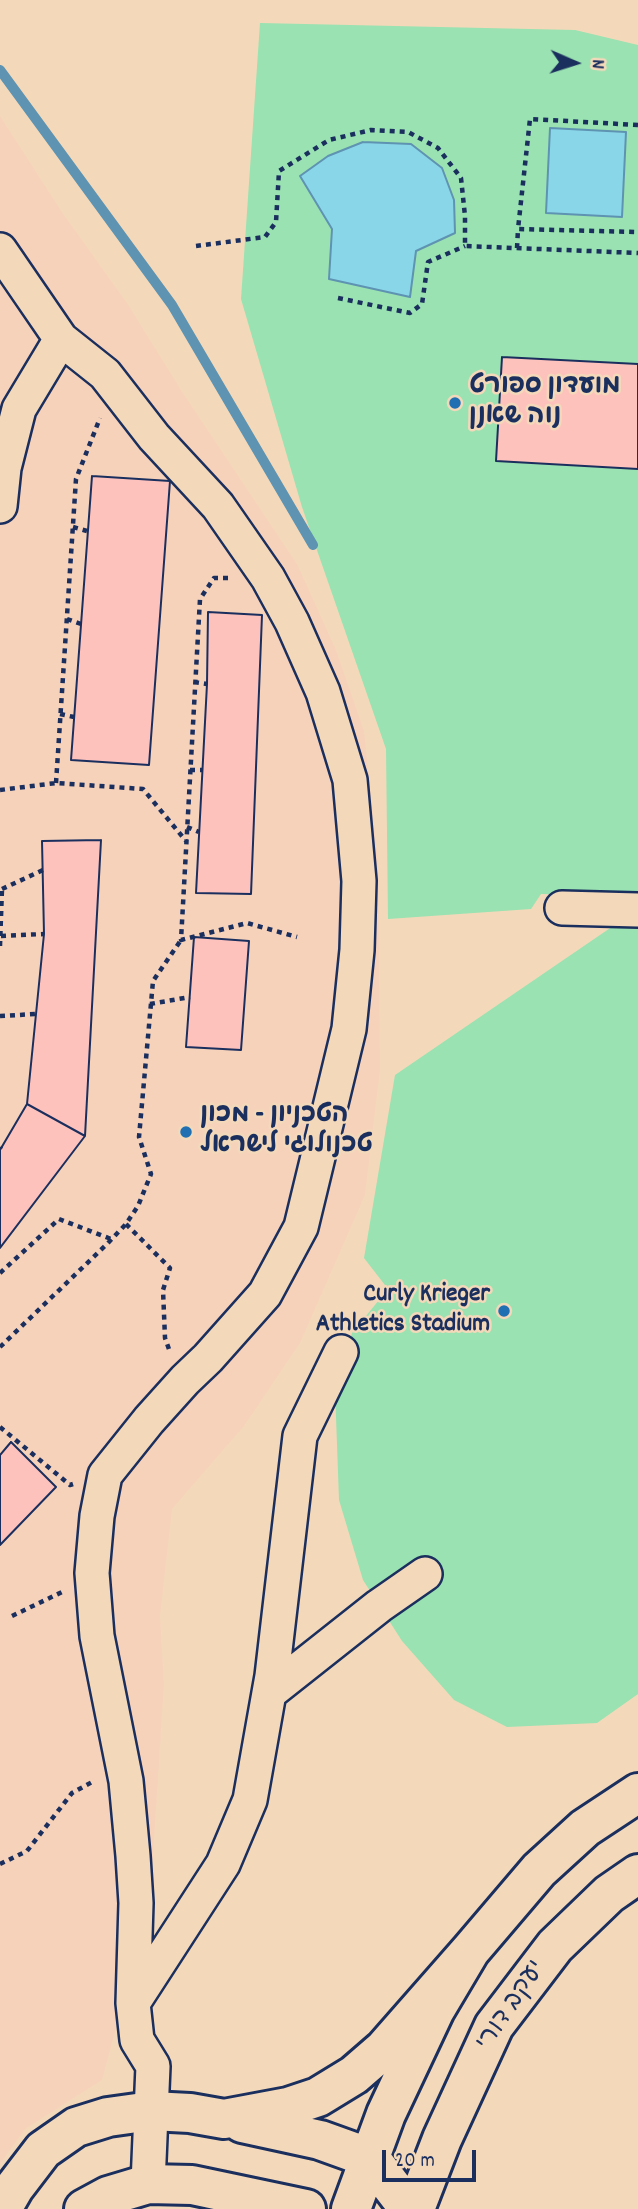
<!DOCTYPE html>
<meta charset="utf-8">
<style>
body{margin:0}
#map{position:relative;width:638px;height:2209px;overflow:hidden;background:#f3d9ba;font-family:Dekko,sans-serif}
canvas{display:block}
.north{position:absolute;left:540px;top:28px;width:70px;height:70px;-webkit-text-stroke:5px #f3d9ba;paint-order:stroke;rotate:93deg;font-size:19px;font-weight:700;line-height:28px;text-align:center;color:#1b2f5e}
.north::after{content:'';display:block;margin:auto;width:24px;height:32px;background:#1b2f5e;clip-path:polygon(50% 0,100% 100%,50% 72%,0 100%)}
.scale{position:absolute;left:382px;top:2150px;width:94px;height:32px;box-sizing:border-box;border:4px solid #1b2f5e;border-top:0;padding-left:9px;font-size:21px;line-height:24px;white-space:nowrap;color:#1b2f5e;-webkit-text-stroke:5px #f3d9ba;paint-order:stroke}
</style>
<div id="map">
<canvas width="638" height="2209"></canvas>
<div class="north">N</div>
<div class="scale">20 m</div>
</div>
<script>
const ctx = document.querySelector('canvas').getContext('2d');
ctx.lineJoin = 'round';
function paint(path, color) { ctx.fillStyle = color; ctx.fill(path, 'evenodd'); }
const toPath = rows => new Path2D(rows.map(r => 'M' + r).join(''));
function strokePath(path, color, width, dash) { ctx.strokeStyle = color; ctx.lineWidth = width; ctx.lineCap = dash ? 'butt' : 'round'; ctx.setLineDash(dash || []); ctx.stroke(path); }
function write(font, color, halo, rows, align = 'center') {
  ctx.font = font + ' Dekko,"Playpen Sans Hebrew",sans-serif'; ctx.lineWidth = 5; ctx.setLineDash([]); ctx.textBaseline = 'middle'; ctx.strokeStyle = halo; ctx.fillStyle = color; for (const [text, x, y, turn = 0] of rows) {
    ctx.save(); ctx.translate(x, y); ctx.rotate((+turn || 0) * Math.PI / 180); ctx.textAlign = isNaN(turn) ? turn : align; if (halo) ctx.strokeText(text, 0, 0); ctx.fillText(text, 0, 0); ctx.restore();
  }
}
paint(toPath([
 [0,116,62,212,127,303,181,390,297,564,336,650,364,731,378,862,380,1069,365,1195,300,1343,244,1426,172,1509,160,1616,164,1684,150,1902,102,2080,25,2129,0,2164]
]), '#f6d2bb');
paint(toPath([
 [260,23,575,30,638,45,638,896,541,894,531,909,388,919,386,749,302,507,241,299],
 [619,922,638,922,638,1694,597,1723,507,1727,454,1700,402,1641,363,1580,339,1500,335,1389,352,1333,388,1289,364,1258,395,1075]
]), '#9ae2b1');
const water = toPath([
 [550,128,626,132,622,217,546,213,550,128],
 [363,142,411,144,442,168,454,200,455,233,416,251,410,297,329,279,332,229,300,176,328,156,363,142]
]);
paint(water, '#8ad6e9');
strokePath(water, '#5e93b1', 2);
strokePath(toPath([
 [0,70,172,305,313,545]
]), '#5e93b1', 10);
const building = toPath([
 [502,357,638,364,638,469,496,461,502,357],
 [92,476,170,481,149,765,71,760,92,476],
 [208,612,262,615,251,894,196,893,207,684,208,612],
 [101,840,85,1136,27,1104,44,934,42,841,101,840],
 [194,937,249,941,241,1050,186,1047,194,937],
 [27,1104,85,1136,0,1248,0,1150,27,1104],
 [11,1442,56,1487,0,1545,0,1455,11,1442]
]);
paint(building, '#fec2bd');
strokePath(building, '#1b2f5e', 2);
const minor = toPath([
 [0,250,61,339],
 [0,506,4,468,19,409,61,339,105,374,154,437,218,506,268,578,292,622,323,692,350,780,359,881,357,950,349,1029,301,1227,265,1294,208,1358,185,1380,149,1420,105,1475,97,1516,92,1573,97,1636,126,1781,133,1856,136,1903,133,2003,137,2040,153,2066,148,2184],
 [562,908,638,910],
 [269,1693,379,1606,425,1574],
 [133,2003,223,1864,250,1800,272,1676,300,1436,341,1352]
]);
const major = toPath([
 [242,2123,320,2140,370,2158,409,2209],
 [2,2209,14,2188,43,2150,76,2127,108,2117,151,2111,190,2113,224,2119,288,2107,318,2097,354,2075,384,2049,470,1951],
 [84,2209,108,2196,148,2184,192,2185,306,2209],
 [351,2209,386,2114,435,2010,470,1951,539,1870,585,1828,638,1793],
 [415,2209,442,2139,494,2026,555,1946,609,1894,638,1874]
]);
strokePath(minor, '#1b2f5e', 38);
strokePath(major, '#1b2f5e', 44);
strokePath(toPath([
 [638,125,530,119,518,229,638,232],
 [196,246,265,237,276,222,279,171,329,140,371,130,408,132,438,148,461,178,465,216,465,246,638,253],
 [517,248,518,229],
 [338,298,410,313,422,304,428,262,465,246],
 [73,527,87,531],
 [228,578,214,578,200,599,181,940,247,923,297,937],
 [67,619,81,624],
 [194,682,207,684],
 [60,714,74,717],
 [190,770,202,770],
 [56,783,76,479,100,418],
 [0,790,56,783,143,789,186,841],
 [187,827,199,832],
 [2,889,43,870],
 [1,936,44,934],
 [0,946,2,889],
 [150,1004,190,997],
 [0,1016,36,1014],
 [0,1147,1,1149],
 [126,1224,170,1268,163,1290,165,1338,170,1352],
 [0,1273,59,1219,111,1239],
 [0,1347,107,1244,126,1224,138,1206,151,1174,139,1137,153,981,181,940],
 [0,1427,70,1485,73,1484],
 [12,1616,62,1592],
 [0,1864,27,1851,72,1793,94,1781]
]), '#1b2f5e', 4.5, [5, 5]);
strokePath(minor, '#f3d9ba', 33);
strokePath(major, '#f3d9ba', 38);
for (const [x, y, r, color] of [
 [455,403,7,"#1f6fb2"],
 [186,1132,7,"#1f6fb2"],
 [504,1311,7,"#1f6fb2"]
]) { const dot = new Path2D(); dot.arc(x, y, r, 0, 2 * Math.PI); ctx.fillStyle = color; ctx.fill(dot); strokePath(dot, '#f3d9ba', 2.5); }
write('bold 26px', '#1b2f5e', '#f3d9ba', [
 ["מועדון ספורט",469,388],
 ["נוה שאנן",469,418],
 ["הטכניון - מכון",200,1117],
 ["טכנולוגי לישראל",200,1147],
 ["Curly Krieger",490,1296,"right"],
 ["Athletics Stadium",490,1326,"right"]
], 'left');
write('26px', '#1b2f5e', '#f3d9ba', [
 ["יעקב דורי",513,2007,-56]
]);
</script>
